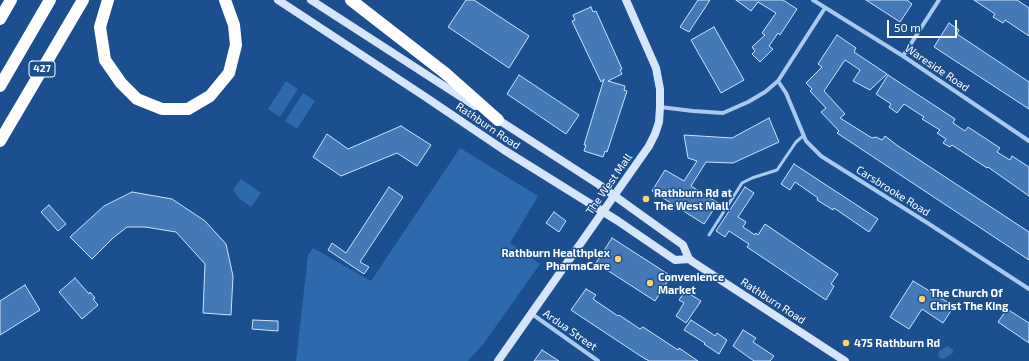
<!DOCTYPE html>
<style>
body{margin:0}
#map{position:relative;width:1029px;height:361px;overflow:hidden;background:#1b4f8f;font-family:"Exo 2",sans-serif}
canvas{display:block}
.scale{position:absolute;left:887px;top:20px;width:70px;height:18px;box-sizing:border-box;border:2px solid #fff;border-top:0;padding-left:5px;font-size:12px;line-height:14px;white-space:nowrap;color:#fff;-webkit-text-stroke:3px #1b4f8f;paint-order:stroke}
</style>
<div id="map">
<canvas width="1029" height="361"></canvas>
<div class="scale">50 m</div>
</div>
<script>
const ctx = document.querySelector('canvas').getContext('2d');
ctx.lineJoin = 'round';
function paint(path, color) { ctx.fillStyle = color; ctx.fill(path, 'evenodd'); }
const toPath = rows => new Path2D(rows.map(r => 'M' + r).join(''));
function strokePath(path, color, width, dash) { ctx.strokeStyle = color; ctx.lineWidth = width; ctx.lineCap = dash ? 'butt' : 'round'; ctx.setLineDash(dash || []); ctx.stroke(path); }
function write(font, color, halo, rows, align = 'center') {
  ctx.font = font + ' "Exo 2",sans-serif'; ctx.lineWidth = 3; ctx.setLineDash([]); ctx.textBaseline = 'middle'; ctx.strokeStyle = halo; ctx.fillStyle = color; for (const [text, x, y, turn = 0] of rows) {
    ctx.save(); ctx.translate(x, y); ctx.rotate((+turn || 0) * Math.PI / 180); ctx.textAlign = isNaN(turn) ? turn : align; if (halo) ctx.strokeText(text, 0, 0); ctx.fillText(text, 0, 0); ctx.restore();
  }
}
paint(toPath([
 [286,81,298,89,280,117,268,109],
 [303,93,315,101,297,129,285,121],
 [460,148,538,196,510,243,540,264,484,343,468,361,296,361,308,255,313,248,371,281],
 [241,179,261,193,251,207,240,199,233,190],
 [948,346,953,350,953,353,943,359,940,358,938,355,939,351]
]), '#2e69ad');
const building = toPath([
 [466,0,474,0,529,36,509,68,448,27,466,0],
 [698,0,710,0,689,32,680,27,698,0],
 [736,0,783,0,797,9,780,35,778,33,769,46,773,49,760,62,752,54,755,51,752,47,765,35,762,33,776,13,758,2,751,11,736,0],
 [866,0,907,0,912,4,900,22,866,0],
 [974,0,1017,0,1029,8,1029,36,1005,20,1003,23,993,17,995,14,974,0],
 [591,7,593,12,596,11,622,69,620,70,622,74,608,81,625,86,624,90,627,91,607,152,605,151,603,157,584,151,586,145,584,145,604,79,601,82,572,21,575,20,573,15,591,7],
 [949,23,959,30,957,34,1029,82,1029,109,934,47,949,23],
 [714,27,744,80,721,93,691,40,714,27],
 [837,35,856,48,854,52,887,74,870,90,853,81,860,70,845,60,824,91,845,114,840,118,872,138,876,137,882,140,885,136,898,146,1029,232,1029,260,837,133,839,131,821,112,826,108,810,91,812,89,806,83,822,67,818,64,837,35],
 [519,75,579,115,566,134,507,94,519,75],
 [888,75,955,119,953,123,965,131,968,127,1000,148,997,152,1010,160,1012,156,1029,167,1029,196,988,167,987,168,952,145,950,147,943,143,946,139,937,133,940,130,922,119,924,117,904,104,897,113,889,107,891,104,876,94,888,75],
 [769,118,779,142,733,163,706,162,691,186,718,203,704,224,652,191,665,170,684,181,697,161,688,158,684,135,732,138,769,118],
 [401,126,431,145,417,166,397,153,341,176,313,157,327,134,348,149,401,126],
 [794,164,878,219,869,232,834,208,833,210,830,208,817,200,818,198,795,182,790,190,781,184,794,164],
 [389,187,403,197,360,262,369,267,364,274,328,250,332,243,346,253,389,187],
 [745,187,754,193,738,217,746,222,743,227,755,235,756,233,758,235,765,224,838,274,831,284,834,286,826,300,747,247,749,244,729,231,725,237,716,231,745,187],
 [132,192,172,199,205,221,226,244,233,276,231,315,203,313,205,264,176,232,145,227,127,227,113,238,92,259,70,237,104,206,132,192],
 [49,205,66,224,58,231,41,212,49,205],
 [554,212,566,221,559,232,546,223,554,212],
 [612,238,671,276,655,301,596,263,612,238],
 [75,278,89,294,90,292,95,298,93,299,98,305,82,319,59,292,75,278],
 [913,281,954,306,943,323,922,309,909,329,890,317,913,281],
 [25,285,40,310,0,335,0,301,25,285],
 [586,289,596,295,593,299,618,316,619,315,640,329,643,327,678,350,679,348,698,361,649,361,639,355,571,310,586,289],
 [685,291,701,301,686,323,676,316,684,303,679,300,685,291],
 [1007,309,1029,323,1029,343,998,322,1007,309],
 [253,320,278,321,278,331,252,329,253,320],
 [691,320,711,333,715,336,717,333,727,340,719,354,704,344,705,343,684,330,691,320],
 [743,330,756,338,753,342,774,356,770,361,754,361,733,346,743,330],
 [542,350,559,361,534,361,542,350]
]);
paint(building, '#4478b7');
strokePath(building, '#cfe3fa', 1);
strokePath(toPath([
 [709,235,742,183,752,178,777,170,796,142,803,136]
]), '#a9c9ee', 3);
strokePath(toPath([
 [813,0,903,56,1029,141],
 [903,56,939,0],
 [778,81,786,93,806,141,821,156,926,222,1029,289],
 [660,107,693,111,723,113,748,102,765,92,778,81,825,8],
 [532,314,598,361]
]), '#a9c9ee', 4);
strokePath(toPath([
 [278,0,424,96,504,150,618,221,675,260,689,259],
 [311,0,475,106],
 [494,117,598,184,683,245,689,259,693,262,845,361],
 [498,361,649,146,655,134,659,122,660,107,660,89,656,68,626,0]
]), '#d6e6fa', 8);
strokePath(toPath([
 [108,0,100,27,105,60,121,83,137,99,162,109,188,109,210,96,229,73,236,45,234,25,225,0],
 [351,0,445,73,498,120],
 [0,19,11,0],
 [0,86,50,0],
 [0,141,83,0]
]), '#fff', 12);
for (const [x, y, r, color] of [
 [646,199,4,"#ffd166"],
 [618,259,4,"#ffd166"],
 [650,283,4,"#ffd166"],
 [922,299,4,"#ffd166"],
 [846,343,4,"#ffd166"]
]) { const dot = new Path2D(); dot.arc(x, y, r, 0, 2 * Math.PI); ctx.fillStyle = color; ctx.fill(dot); strokePath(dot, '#1b4f8f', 1.5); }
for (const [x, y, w] of [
 [42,69,26]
]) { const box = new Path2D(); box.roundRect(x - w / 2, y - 8, w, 16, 3); ctx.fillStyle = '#1b4f8f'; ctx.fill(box); strokePath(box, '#fff', 1); }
write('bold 10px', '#fff', null, [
 ["427",42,69]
]);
write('11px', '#fff', '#1b4f8f', [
 ["Wareside Road",937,68,34],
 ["Rathburn Road",488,126,34],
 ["The West Mall",609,184,-55],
 ["Carsbrooke Road",893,191,32],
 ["Rathburn Road",773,301,33],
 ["Ardua Street",570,330,35]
]);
write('bold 11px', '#fff', '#1b4f8f', [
 ["Rathburn Rd at",654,193],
 ["The West Mall",654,206],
 ["Rathburn Healthplex",610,253,"right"],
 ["PharmaCare",610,266,"right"],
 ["Convenience",658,277],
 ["Market",658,290],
 ["The Church Of",930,293],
 ["Christ The King",930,306],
 ["475 Rathburn Rd",854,343]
], 'left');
</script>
